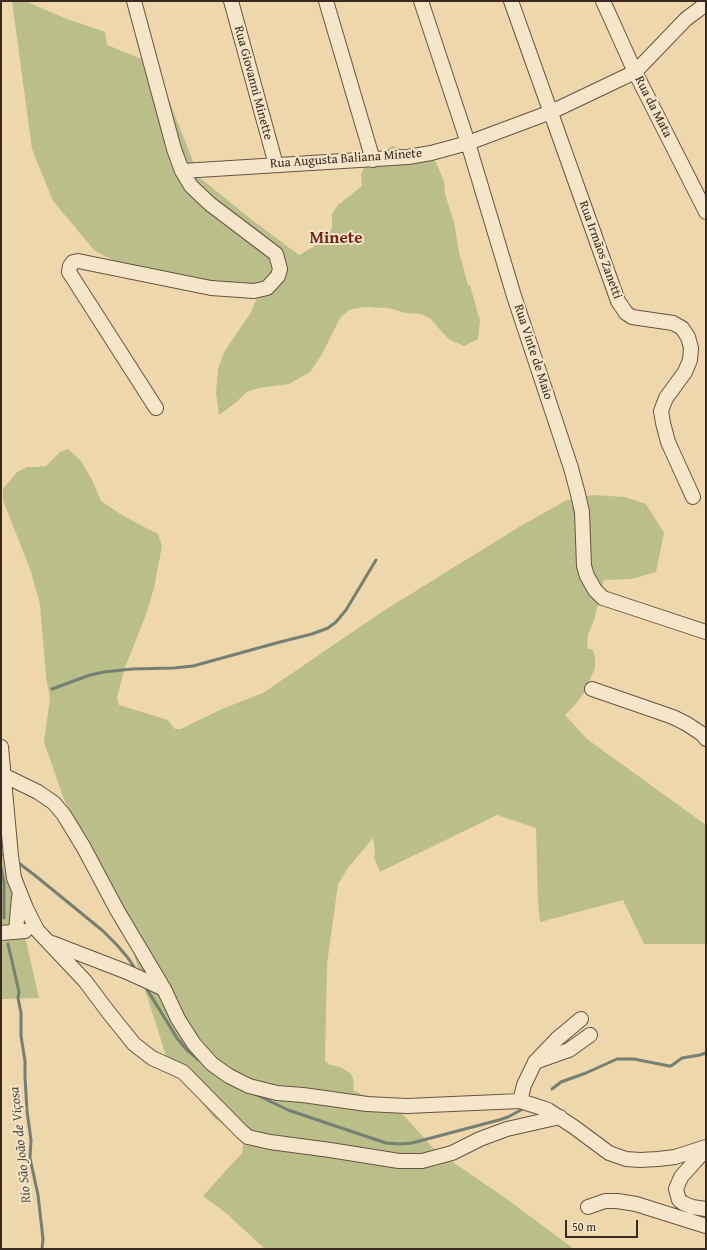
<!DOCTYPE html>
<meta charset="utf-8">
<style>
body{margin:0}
#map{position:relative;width:707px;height:1250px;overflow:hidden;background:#efd7ac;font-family:"Gentium Book Plus",serif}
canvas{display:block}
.frame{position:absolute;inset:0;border:2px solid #392921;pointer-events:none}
.scale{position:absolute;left:565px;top:1220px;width:73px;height:18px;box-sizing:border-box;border:2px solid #392921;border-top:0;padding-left:5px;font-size:12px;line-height:14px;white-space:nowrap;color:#392921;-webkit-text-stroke:3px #f5e5c9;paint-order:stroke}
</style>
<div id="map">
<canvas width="707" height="1250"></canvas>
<div class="frame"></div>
<div class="scale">50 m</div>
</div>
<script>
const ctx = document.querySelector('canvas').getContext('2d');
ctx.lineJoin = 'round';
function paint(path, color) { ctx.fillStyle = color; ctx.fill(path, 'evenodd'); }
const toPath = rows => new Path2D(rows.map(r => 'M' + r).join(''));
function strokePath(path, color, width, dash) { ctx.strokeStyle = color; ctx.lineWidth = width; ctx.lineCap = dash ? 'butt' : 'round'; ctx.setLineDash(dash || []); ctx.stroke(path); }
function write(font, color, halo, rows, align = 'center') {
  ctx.font = font + ' "Gentium Book Plus",serif'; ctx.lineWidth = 4; ctx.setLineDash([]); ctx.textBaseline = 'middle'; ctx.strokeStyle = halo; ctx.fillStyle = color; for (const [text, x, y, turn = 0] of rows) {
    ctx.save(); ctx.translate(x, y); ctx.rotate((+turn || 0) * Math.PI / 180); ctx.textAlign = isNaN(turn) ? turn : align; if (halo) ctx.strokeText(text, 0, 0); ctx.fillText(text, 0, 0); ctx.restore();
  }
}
paint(toPath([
 [12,1,25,1,67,19,105,32,107,45,157,65,158,72,199,177,252,220,299,255,315,246,326,236,332,228,332,214,338,205,362,186,361,174,365,166,380,154,392,146,434,158,444,181,445,194,454,222,459,252,468,285,470,285,480,321,478,339,464,346,450,340,441,331,431,319,421,314,406,313,388,308,363,307,349,310,340,318,321,356,310,372,289,384,259,388,247,392,234,404,219,415,216,393,218,369,224,352,250,314,262,287,166,277,116,262,95,251,53,201,32,149],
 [68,449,81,461,92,480,101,501,125,517,158,534,162,546,154,588,147,612,124,670,117,698,119,705,168,720,175,729,181,729,222,709,263,693,385,610,519,527,567,500,592,495,625,497,646,504,664,533,656,572,631,579,604,580,594,620,588,635,587,648,593,650,595,657,595,668,584,693,574,706,565,715,587,739,706,825,706,944,644,944,623,900,540,922,538,903,536,828,497,815,380,872,374,858,375,853,373,838,348,868,338,884,327,964,325,1061,330,1065,340,1067,350,1073,353,1078,354,1084,353,1090,363,1095,389,1099,435,1150,504,1197,574,1249,265,1249,226,1213,203,1196,242,1153,245,1129,233,1131,214,1118,167,1059,130,942,78,828,64,799,44,742,50,698,46,677,40,604,30,569,3,500,3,489,17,472,27,467,36,467,46,466,60,452],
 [1,770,18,906,39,998,1,999]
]), '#babe89');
strokePath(toPath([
 [52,689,90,675,104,672,132,669,174,668,193,666,280,642,312,634,328,628,336,622,346,610,376,560],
 [1,854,3,855],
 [20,864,37,877,103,931,117,945,128,958,134,967],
 [1,868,4,883,4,918],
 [8,944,19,992,18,998,21,1013,21,1036,25,1061,25,1077,27,1111,31,1140,30,1158,38,1195,43,1239,42,1249],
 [145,986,177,1038,186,1049,199,1060],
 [552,1089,561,1082,586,1073,617,1059,634,1059,669,1066,671,1066,682,1058,700,1055,706,1053],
 [255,1094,288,1110,386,1143,400,1144,412,1143,499,1120,508,1117,521,1110]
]), '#738073', 3);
const minor = toPath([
 [134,1,174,149,182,171,191,186,210,204,276,254,280,269,278,276,267,288,254,291,211,288,78,261,73,262,70,266,69,272,85,297,156,408],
 [231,1,276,165],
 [326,1,373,160],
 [421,1,468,143,514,296,571,468,578,494,582,512,584,566,587,576,595,590,603,598,706,632],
 [511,1,618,301,626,313,632,317,673,323,682,328,688,337,691,348,690,360,685,372,666,398,661,411,663,423,668,442,693,497],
 [603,1,635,72,706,212],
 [182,171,408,157,431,153,468,143,551,112,635,72,686,19,706,4],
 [592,689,673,717,687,724,702,734,706,739],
 [1,747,11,856,14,878,26,908,37,930,85,981,109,1013,134,1044,152,1058,183,1072,242,1132,248,1137,270,1142,330,1150,399,1161,422,1161,452,1153,480,1139,507,1129,560,1117],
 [1,774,38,792,54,803,64,815,84,848,117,910,164,989,178,1019,194,1044,212,1064,229,1076,249,1086,277,1093,303,1095,367,1104,407,1106,520,1101,536,1106,548,1110,574,1127,609,1153,626,1159,640,1160,658,1159,675,1157,706,1147],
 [16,931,19,897],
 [1,933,25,931],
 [52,943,127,972,164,989],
 [535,1062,569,1050,590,1035],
 [520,1101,524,1085,535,1062,557,1039,581,1019],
 [706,1149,681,1177,676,1189,679,1200,683,1203,692,1207,706,1209],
 [588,1207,605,1201,617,1201,636,1204,706,1226]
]);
strokePath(minor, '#665444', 16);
strokePath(minor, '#f5e5c9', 14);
write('13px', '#392921', '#f5e5c9', [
 ["Rua Giovanni Minette",253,83,75],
 ["Rua da Mata",653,107,63],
 ["Rua Augusta Baliana Minete",346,159,-4],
 ["Rua Irmãos Zanetti",600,250,70],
 ["Rua Vinte de Maio",533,352,72]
]);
write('italic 14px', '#514d43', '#f5e5c9', [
 ["Rio São João de Viçosa",21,1145,-96]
]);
write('bold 17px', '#7a1f14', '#f5e5c9', [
 ["Minete",336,239]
]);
</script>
